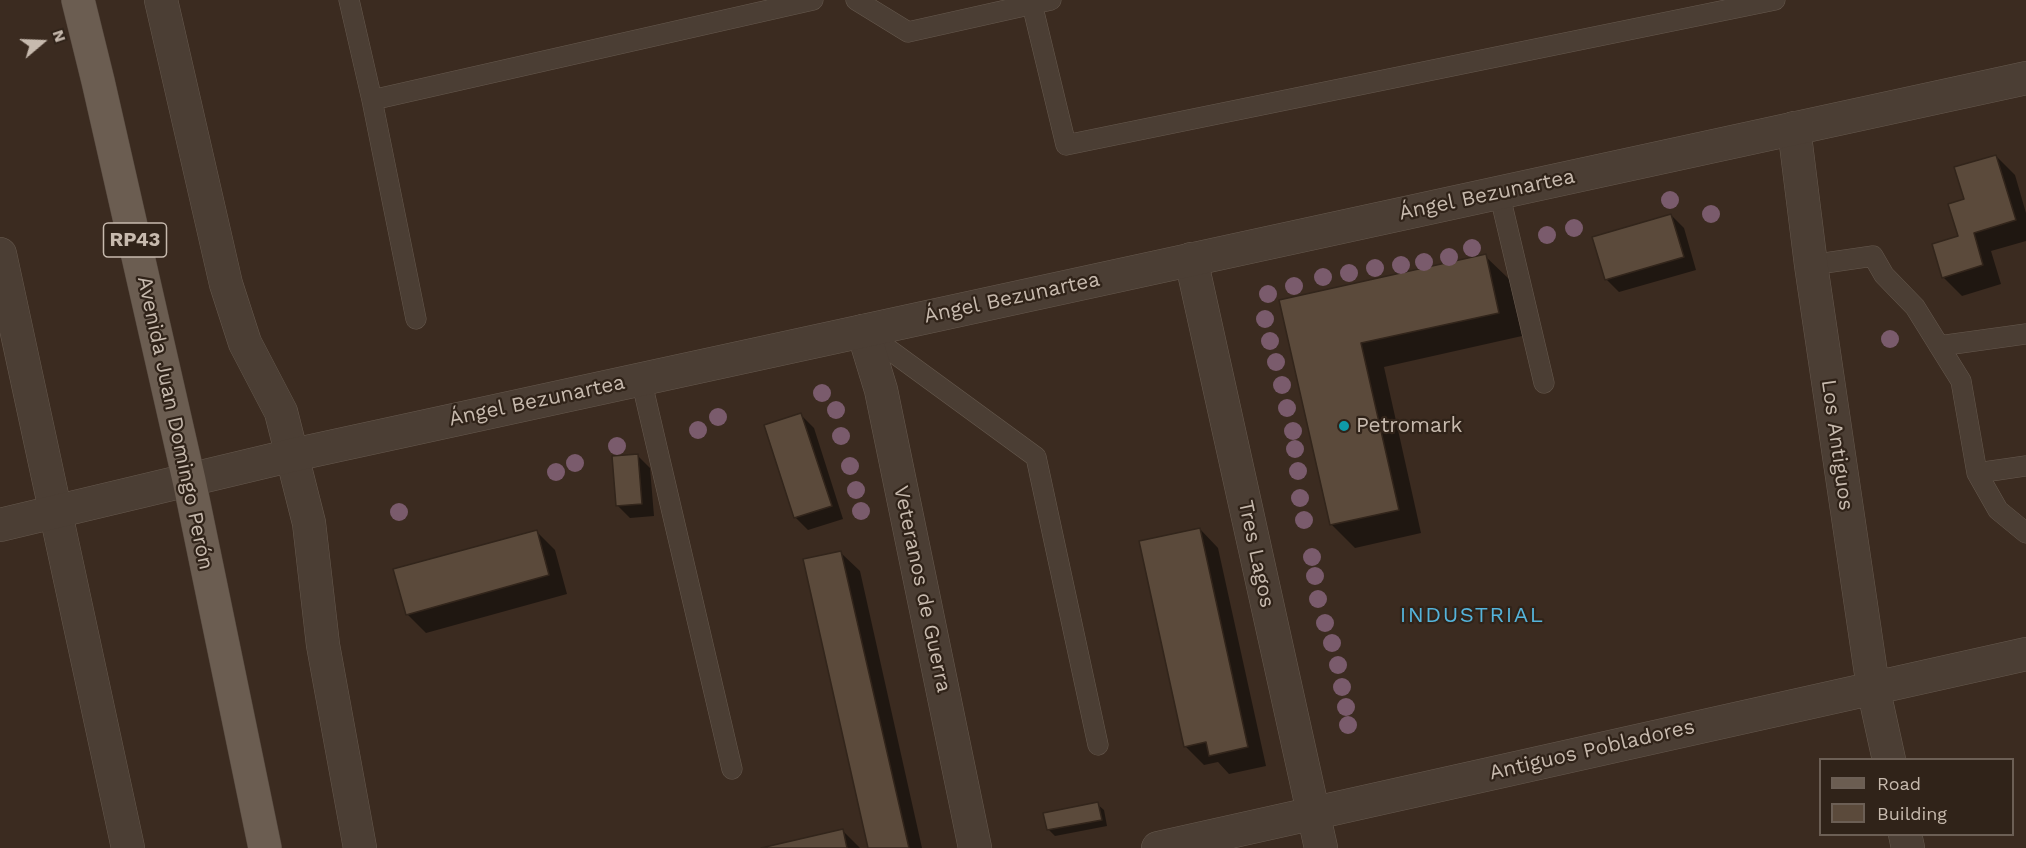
<!DOCTYPE html>
<meta charset="utf-8">
<style>
body{margin:0}
#map{position:relative;width:2026px;height:848px;overflow:hidden;background:#3b2b20;font-family:"Work Sans",sans-serif}
canvas{display:block}
.legend{position:absolute;left:1819px;top:758px;width:195px;height:78px;box-sizing:border-box;background:#302319;border:2px solid #6c5f55;margin:0;padding:8px 10px;list-style:none;font-size:18px;color:#c7baae}
.legend li{display:flex;align-items:center;gap:12px;height:30px}
.legend b{width:30px;border:2px solid #6c5f55}
.north{position:absolute;left:12px;top:12px;width:60px;height:60px;-webkit-text-stroke:4px #302319;paint-order:stroke;rotate:71deg;font-size:16px;font-weight:700;line-height:24px;text-align:center;color:#c7baae}
.north::after{content:'';display:block;margin:auto;width:21px;height:27px;background:#c7baae;clip-path:polygon(50% 0,100% 100%,50% 72%,0 100%)}
</style>
<div id="map">
<canvas width="2026" height="848"></canvas>
<ul class="legend">
<li><b style="height:8px;background:#6b5d51"></b>Road</li>
<li><b style="height:16px;background:#5b4a3b"></b>Building</li>
</ul>
<div class="north">N</div>
</div>
<script>
const ctx = document.querySelector('canvas').getContext('2d');
ctx.lineJoin = 'round';
function paint(path, color) { ctx.fillStyle = color; ctx.fill(path, 'evenodd'); }
const toPath = rows => new Path2D(rows.map(r => 'M' + r).join(''));
function strokePath(path, color, width, dash) { ctx.strokeStyle = color; ctx.lineWidth = width; ctx.lineCap = dash ? 'butt' : 'round'; ctx.setLineDash(dash || []); ctx.stroke(path); }
function write(font, color, halo, rows, align = 'center') {
  ctx.font = font + ' "Work Sans",sans-serif'; ctx.lineWidth = 4.5; ctx.setLineDash([]); ctx.textBaseline = 'middle'; ctx.strokeStyle = halo; ctx.fillStyle = color; for (const [text, x, y, turn = 0] of rows) {
    ctx.save(); ctx.translate(x, y); ctx.rotate((+turn || 0) * Math.PI / 180); ctx.textAlign = isNaN(turn) ? turn : align; if (halo) ctx.strokeText(text, 0, 0); ctx.fillText(text, 0, 0); ctx.restore();
  }
}
paint(toPath([
 [1996,156,2015,175,2026,213,2026,241,1991,251,2001,284,1962,296,1943,277,1960,237,1966,200],
 [1671,215,1684,228,1696,270,1619,292,1606,279],
 [1485,256,1509,279,1522,336,1384,367,1421,533,1355,548,1331,524,1281,302],
 [801,415,814,428,843,519,808,530,795,517],
 [637,455,650,468,654,516,630,518,617,505],
 [1200,529,1218,548,1266,766,1229,774,1218,762,1204,765,1185,746],
 [536,531,555,550,567,594,426,633,407,614],
 [841,553,860,571,922,848,870,848],
 [1097,804,1104,810,1107,826,1055,836,1049,830],
 [842,830,860,848,768,848]
]), '#0007');
const building = toPath([
 [1996,155,2016,220,1974,233,1983,265,1942,278,1932,244,1958,236,1948,204,1964,199,1954,167,1996,155],
 [1671,214,1684,257,1605,280,1592,237,1671,214],
 [1486,254,1499,313,1361,343,1399,510,1330,525,1279,300,1486,254],
 [801,413,832,506,794,518,764,425,801,413],
 [638,454,642,504,616,506,612,456,638,454],
 [1200,528,1248,747,1209,756,1206,742,1184,747,1139,541,1200,528],
 [537,530,549,575,406,615,393,569,537,530],
 [841,551,909,848,868,848,803,559,841,551],
 [1098,802,1102,820,1047,830,1043,813,1098,802],
 [843,829,847,848,761,848,843,829]
]);
paint(building, '#5b4a3b');
strokePath(building, '#32251b', 1.5);
const service = toPath([
 [349,0,372,100,813,0],
 [856,0,908,32,1051,0],
 [1032,4,1066,145,1775,0],
 [372,100,416,319],
 [1499,192,1544,383],
 [1811,265,1873,256,1884,275,1915,307,1961,381,1977,473,1998,510,2026,533],
 [865,332,1036,457,1098,745],
 [1939,346,2026,334],
 [641,379,732,769],
 [1977,473,2026,466]
]);
const minor = toPath([
 [161,0,226,284,245,343,281,412,309,523,323,645,360,848],
 [1794,128,1811,265,1873,687,1889,760],
 [0,254,128,848],
 [1191,259,1321,848],
 [863,331,881,390,975,848],
 [1905,834,1908,848],
 [1158,848,2026,654]
]);
const tertiary = toPath([
 [0,525,293,455,2026,78]
]);
const primary = toPath([
 [78,0,98,81,189,480,265,848]
]);
strokePath(service, '#66594e', 21);
strokePath(minor, '#66594e', 34);
strokePath(tertiary, '#66594e', 34);
strokePath(primary, '#54473d', 34);
strokePath(service, '#4b3e34', 20);
strokePath(minor, '#4b3e34', 33);
strokePath(tertiary, '#4b3e34', 33);
strokePath(primary, '#6b5d51', 33);
ctx.fillStyle = '#7a5b6c';
for (const [x, y] of [
 [1670,200],
 [1711,214],
 [1574,228],
 [1547,235],
 [1472,248],
 [1449,257],
 [1424,262],
 [1401,265],
 [1375,268],
 [1349,273],
 [1323,277],
 [1294,286],
 [1268,294],
 [1265,319],
 [1890,339],
 [1270,341],
 [1276,362],
 [1282,385],
 [822,393],
 [1287,408],
 [836,410],
 [718,417],
 [698,430],
 [1293,431],
 [841,436],
 [617,446],
 [1295,449],
 [575,463],
 [850,466],
 [1298,471],
 [556,472],
 [856,490],
 [1300,498],
 [861,511],
 [399,512],
 [1304,520],
 [1312,557],
 [1315,576],
 [1318,599],
 [1325,623],
 [1332,643],
 [1338,665],
 [1342,687],
 [1346,707],
 [1348,725]
]) { ctx.beginPath(); ctx.arc(x, y, 9, 0, 2 * Math.PI); ctx.fill(); }
for (const [x, y, r, color] of [
 [1344,426,6,"#0f9aa8"]
]) { const dot = new Path2D(); dot.arc(x, y, r, 0, 2 * Math.PI); ctx.fillStyle = color; ctx.fill(dot); strokePath(dot, '#302319', 2); }
for (const [x, y, w] of [
 [135,240,63]
]) { const box = new Path2D(); box.roundRect(x - w / 2, y - 17, w, 34, 4.5); ctx.fillStyle = '#302319'; ctx.fill(box); strokePath(box, '#c7baae', 1.5); }
write('bold 20px', '#c7baae', null, [
 ["RP43",135,240]
]);
write('21px', '#c7baae', '#302319', [
 ["Ángel Bezunartea",1487,195,-12],
 ["Ángel Bezunartea",1012,298,-12],
 ["Ángel Bezunartea",537,401,-12],
 ["Avenida Juan Domingo Perón",175,423,78],
 ["Los Antiguos",1837,445,82],
 ["Tres Lagos",1256,554,78],
 ["Veteranos de Guerra",922,589,78],
 ["Antiguos Pobladores",1592,750,-13]
]);
write('21px', '#c7baae', '#302319', [
 ["Petromark",1356,426]
], 'left');
ctx.letterSpacing = '1.5px';
write('22px', '#55b4db', '#302319', [
 ["INDUSTRIAL",1472,616]
]);
ctx.letterSpacing = '0px';
</script>
